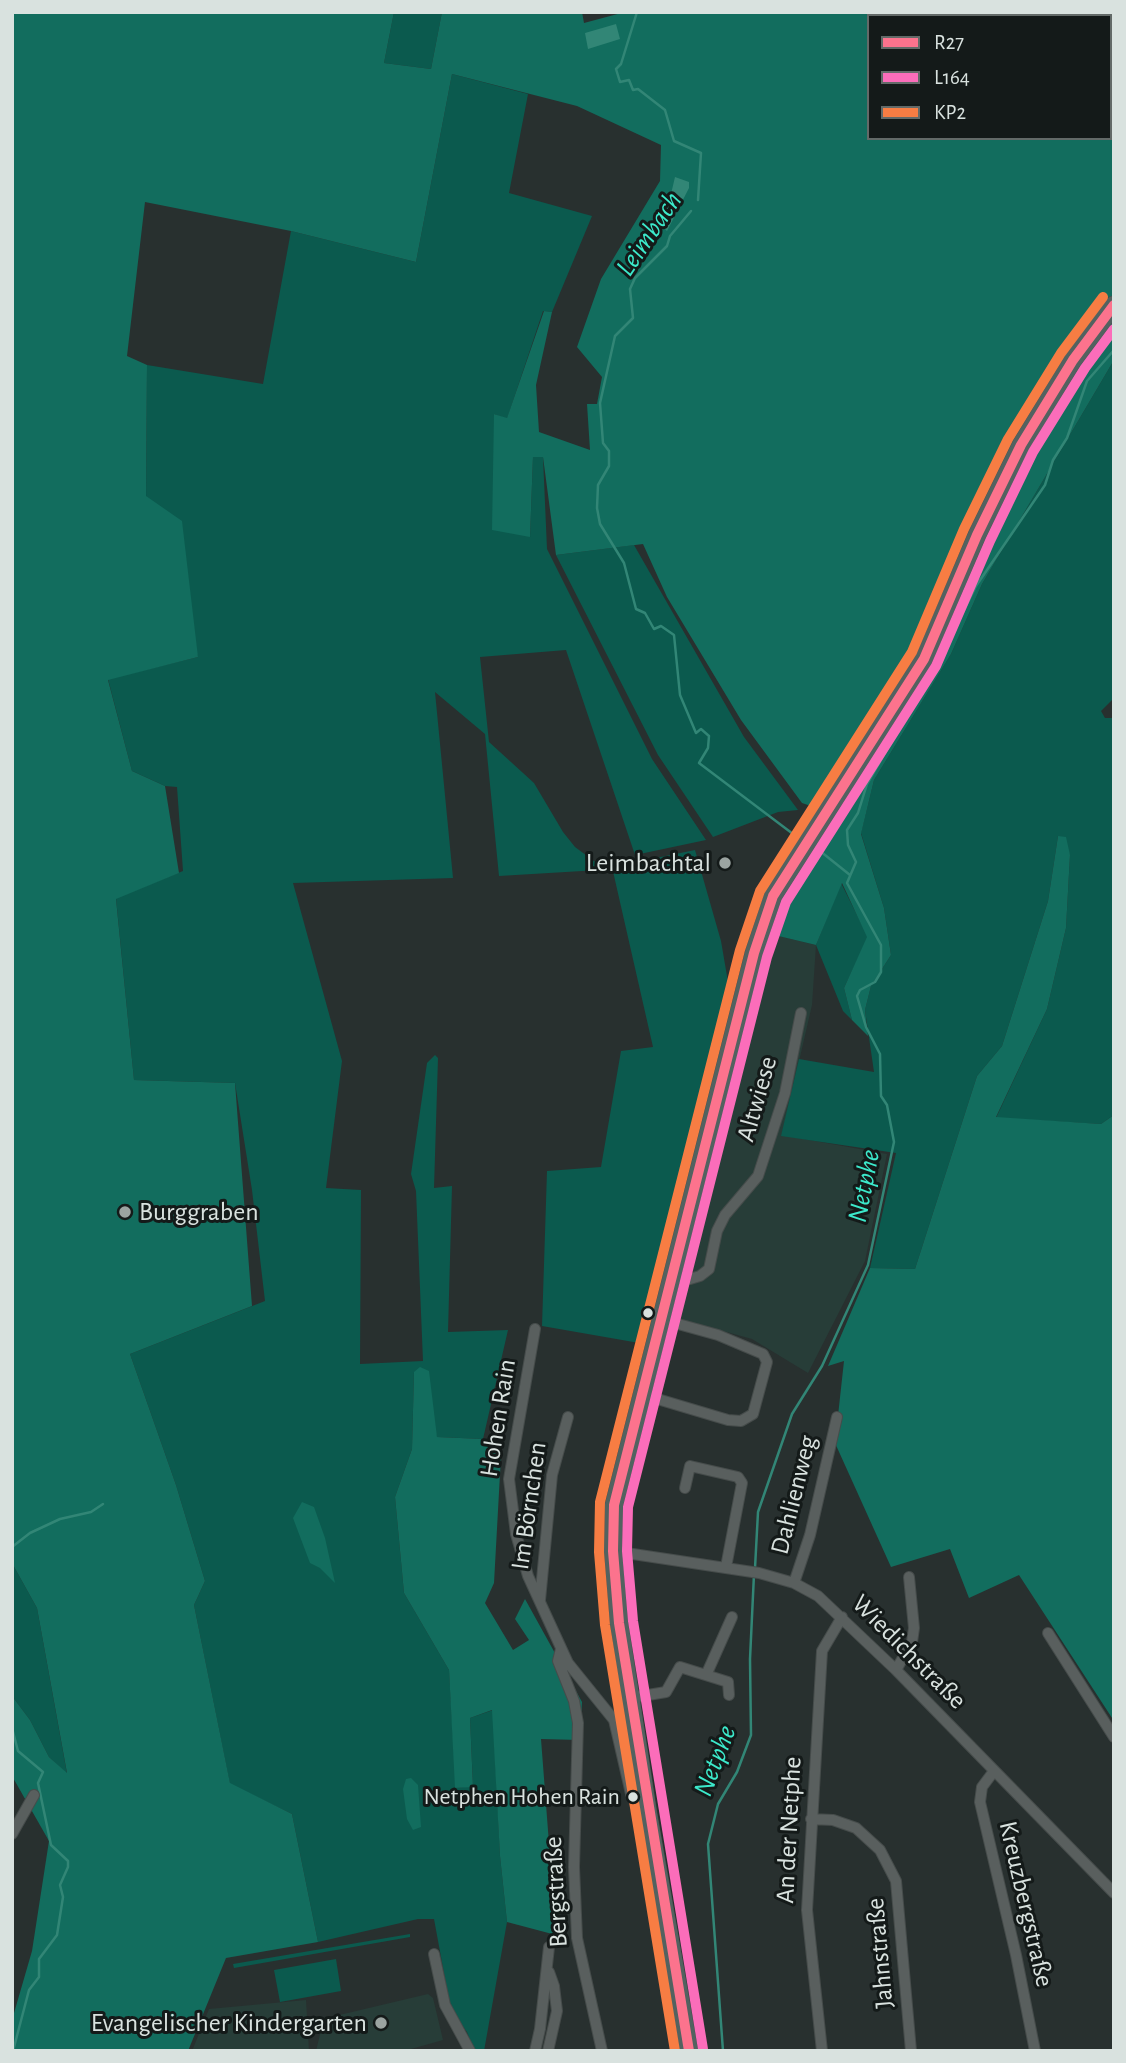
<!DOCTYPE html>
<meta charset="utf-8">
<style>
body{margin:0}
#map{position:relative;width:1126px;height:2063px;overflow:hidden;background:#28302f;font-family:"Alegreya Sans",sans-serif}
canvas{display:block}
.frame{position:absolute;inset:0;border:14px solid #d9e2df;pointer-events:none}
.legend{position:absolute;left:867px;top:14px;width:245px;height:126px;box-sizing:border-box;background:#141a19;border:2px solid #636a68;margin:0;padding:9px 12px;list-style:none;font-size:21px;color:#d9e2df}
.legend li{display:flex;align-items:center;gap:14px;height:35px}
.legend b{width:35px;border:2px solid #636a68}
</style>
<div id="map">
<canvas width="1126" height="2063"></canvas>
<div class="frame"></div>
<ul class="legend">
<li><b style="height:9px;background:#fc738d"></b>R27</li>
<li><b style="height:9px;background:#fb6dba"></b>L164</li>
<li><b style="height:9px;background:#f77d43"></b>KP2</li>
</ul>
</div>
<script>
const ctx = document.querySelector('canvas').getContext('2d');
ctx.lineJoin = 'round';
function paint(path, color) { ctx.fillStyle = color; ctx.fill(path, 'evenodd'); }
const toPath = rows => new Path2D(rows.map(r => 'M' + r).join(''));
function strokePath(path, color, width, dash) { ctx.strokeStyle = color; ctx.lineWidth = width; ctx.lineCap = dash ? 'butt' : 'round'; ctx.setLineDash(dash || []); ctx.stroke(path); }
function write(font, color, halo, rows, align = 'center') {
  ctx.font = font + ' "Alegreya Sans",sans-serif'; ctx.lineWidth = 6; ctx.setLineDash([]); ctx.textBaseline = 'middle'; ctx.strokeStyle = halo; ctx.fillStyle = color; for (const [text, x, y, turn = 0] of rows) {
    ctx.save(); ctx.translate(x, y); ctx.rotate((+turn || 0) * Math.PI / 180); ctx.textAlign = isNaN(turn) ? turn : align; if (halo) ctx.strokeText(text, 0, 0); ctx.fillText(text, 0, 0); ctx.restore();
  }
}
paint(toPath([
 [770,934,816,945,812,1005,782,1135,887,1154,865,1261,808,1373,752,1339,672,1317,710,1141],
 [428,1994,433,1998,443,2040,404,2051,316,2051,322,2026,331,2017],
 [306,2000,309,2051,192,2051,209,2009]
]), '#273d38');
paint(toPath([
 [394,12,442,12,431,69,384,63],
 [452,74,528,94,509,193,592,216,552,312,543,311,507,419,494,414,530,537,533,457,543,457,547,549,652,759,706,840,635,855,566,650,480,657,489,742,534,783,563,832,575,847,598,864,599,870,499,876,485,734,435,692,453,878,293,883,342,1061,326,1188,361,1190,360,1364,423,1361,416,1191,411,1174,427,1063,435,1055,438,1058,434,1188,452,1186,448,1332,508,1330,483,1439,437,1437,414,1372,412,1449,395,1497,404,1593,449,1670,456,1788,473,1786,470,1718,493,1710,500,1856,507,1922,484,2051,474,2051,467,2032,451,2011,434,1919,418,1919,318,1942,292,1814,230,1784,194,1605,205,1581,176,1485,130,1354,265,1301,252,1190,235,1083,134,1080,116,898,183,871,177,787,165,786,132,771,108,679,198,657,146,496,147,365,263,384,291,231,416,262],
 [1114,360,1114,698,1101,711,1105,718,1114,718,1114,1115,1101,1124,996,1118,1047,1009,1066,928,1070,855,1058,836,1048,901,1002,1046,977,1076,915,1269,870,1268,896,1153,781,1136,799,1059,874,1072,865,1010,871,986,891,955,884,908,861,833,874,780,951,654,982,584],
 [634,545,744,737,798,810,778,812,713,837,658,755,556,555],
 [695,850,721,941,733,1011,645,1344,542,1326,547,1171,601,1167,621,1051,653,1047,612,867],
 [841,883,868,937,844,988,852,1020,843,1011,816,945],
 [12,1563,37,1608,67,1774,49,1757,30,1720,12,1696],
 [410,1934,410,1937,234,1968,233,1964],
 [336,1959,341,1991,280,2002,274,1970]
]), '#0b5a4e');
paint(toPath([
 [12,12,394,12,384,63,431,69,442,12,582,12,584,23,625,12,1114,12,1114,298,1053,379,962,547,890,703,820,809,802,803,741,720,667,597,643,544,556,555,543,457,533,457,530,537,492,530,494,414,507,418,544,311,552,312,536,385,539,432,590,450,587,404,597,404,602,377,577,347,601,279,660,181,661,145,577,106,452,74,416,262,291,231,145,202,127,356,147,365,146,496,182,521,198,657,108,680,132,771,165,786,179,873,116,899,134,1080,235,1083,252,1306,130,1354,176,1485,205,1581,194,1605,230,1783,292,1814,318,1942,226,1958,188,2051,12,2051,12,2020,32,1951,49,1841,12,1776,12,1696,30,1720,49,1757,67,1773,37,1608,12,1563],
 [869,16,1110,16,1110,138,869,138],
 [1114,318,1114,360,982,584,951,654,874,780,861,834,884,908,891,955,871,986,865,1010,868,1036,852,1020,844,988,867,937,842,883,816,945,770,934,778,905,812,845,880,740,997,504,1072,374],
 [1058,836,1066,837,1070,855,1066,928,1047,1009,996,1117,1101,1124,1114,1115,1114,1721,1019,1575,969,1598,950,1549,891,1567,835,1443,844,1361,828,1366,870,1268,915,1269,977,1076,1002,1046,1048,901],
 [420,1367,429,1371,437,1437,483,1439,501,1456,494,1583,485,1603,513,1650,529,1640,515,1619,525,1599,582,1702,580,1740,541,1739,556,1935,507,1922,500,1856,492,1710,470,1718,473,1787,455,1788,449,1670,404,1593,395,1497,412,1449,414,1372],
 [302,1502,314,1507,325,1538,335,1583,320,1568,310,1563,293,1518],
 [411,1778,418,1785,421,1827,413,1830,407,1819,403,1789,406,1779]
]), '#126d5e');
paint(toPath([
 [616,24,620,39,588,49,585,33],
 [675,177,689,182,689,188,667,231,656,220,671,194]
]), '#328676');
strokePath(toPath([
 [637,12,621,64,616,69,620,82,629,80,633,90,638,89,665,110,674,141,701,153,698,200],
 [691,211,670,236,667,246,635,278,630,289,633,318,615,336,600,403,603,443,609,451,609,466,598,485,597,508,600,524,624,563,636,609,645,613,654,629,661,626,674,635,680,695,696,733,701,729,709,736,708,748,699,763,797,837],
 [820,851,850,875],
 [12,1547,30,1533,60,1519,91,1512,103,1504],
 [755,1568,758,1512,792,1414,822,1366,868,1265,894,1142,887,1105,881,1096,880,1054,866,1027,857,996,860,990,875,982,881,972,881,945,847,883,856,862,848,845,847,830,858,813,867,784,943,653,976,586,1045,485,1053,460,1067,438,1087,381,1114,350],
 [12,1728,18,1751,43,1772,38,1783,51,1845,68,1861,68,1867,60,1885,63,1897,57,1935,39,1959,39,1977,29,1990,13,2051],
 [723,2051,708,1844,718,1804,737,1772,751,1735,750,1659,754,1574]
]), '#328676', 2.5);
const street = toPath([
 [673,1277,690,1279,700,1276,709,1269,717,1231,725,1215,758,1176,785,1093,801,1013],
 [535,1329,509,1479,516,1534,528,1576,568,1663,614,1720,631,1794,638,1808,648,1814],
 [644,1395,728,1420,741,1421,753,1414,767,1362,763,1354,718,1335,660,1319],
 [685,1488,690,1466,738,1477,742,1483,726,1567],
 [613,1551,759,1573,794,1583,818,1596,896,1670,1114,1893],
 [794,1583,810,1535,837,1417],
 [540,1600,552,1475,568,1417],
 [1048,1633,1114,1737],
 [561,1649,558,1661,574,1701,578,1723,574,1867,577,1938,602,2051],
 [896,1670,912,1642,914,1628,909,1577],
 [707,1673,732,1617],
 [630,1698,666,1692,680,1667,728,1682,729,1695],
 [994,1771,982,1787,980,1802,1016,1955,1035,2051],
 [811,1819,833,1820,856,1828,880,1850,896,1881,911,2051],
 [12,1834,34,1795],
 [434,1954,445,2005,470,2051],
 [535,2051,540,2029,549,1947],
 [548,2051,557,2011,554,1986,549,1972],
 [822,2051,807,1910,822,1651,842,1617]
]);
const primary = toPath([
 [689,2051,648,1814,619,1623,613,1551,614,1505,754,953,773,896,924,659,977,535,1021,445,1073,360,1114,305]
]);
strokePath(street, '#464c4b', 12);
strokePath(primary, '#464c4b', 19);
strokePath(street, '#595f5e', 10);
strokePath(primary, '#526260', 18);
strokePath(toPath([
 [689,2051,619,1623,613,1551,614,1505,754,953,773,896,924,659,977,535,1021,445,1073,360,1114,305]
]), '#fc738d', 10);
strokePath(toPath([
 [703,2049,633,1621,627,1551,628,1507,767,957,786,902,936,666,990,541,1033,452,1085,368,1114,329]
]), '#fb6dba', 10);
strokePath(toPath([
 [675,2051,605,1625,599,1552,600,1502,740,950,760,891,912,652,964,529,1008,439,1061,353,1103,297]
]), '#f77d43', 10);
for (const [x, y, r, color] of [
 [725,863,7,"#9ba4a1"],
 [125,1212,7,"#9ba4a1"],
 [648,1313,6,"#d9e2df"],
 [633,1797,6,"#d9e2df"],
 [381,2023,7,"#9ba4a1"]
]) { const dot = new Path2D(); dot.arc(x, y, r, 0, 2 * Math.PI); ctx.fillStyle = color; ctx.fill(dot); strokePath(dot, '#141a19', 2.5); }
write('24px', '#d9e2df', '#141a19', [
 ["Netphen Hohen Rain",620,1797]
], 'right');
write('26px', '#d9e2df', '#141a19', [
 ["Leimbachtal",711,863],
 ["Burggraben",139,1212,"left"],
 ["Evangelischer Kindergarten",367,2023]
], 'right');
write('26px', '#d9e2df', '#141a19', [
 ["Altwiese",757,1099,-74],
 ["Hohen Rain",498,1418,-81],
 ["Dahlienweg",794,1495,-76],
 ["Im Börnchen",529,1506,-82],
 ["Wiedichstraße",909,1652,45],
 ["An der Netphe",789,1830,-87],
 ["Bergstraße",556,1892,-93],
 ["Kreuzbergstraße",1026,1904,77],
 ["Jahnstraße",880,1953,-95]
]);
write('italic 28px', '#3ce9cb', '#141a19', [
 ["Leimbach",649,234,-56],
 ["Netphe",864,1186,-79],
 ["Netphe",715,1761,-69]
]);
</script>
